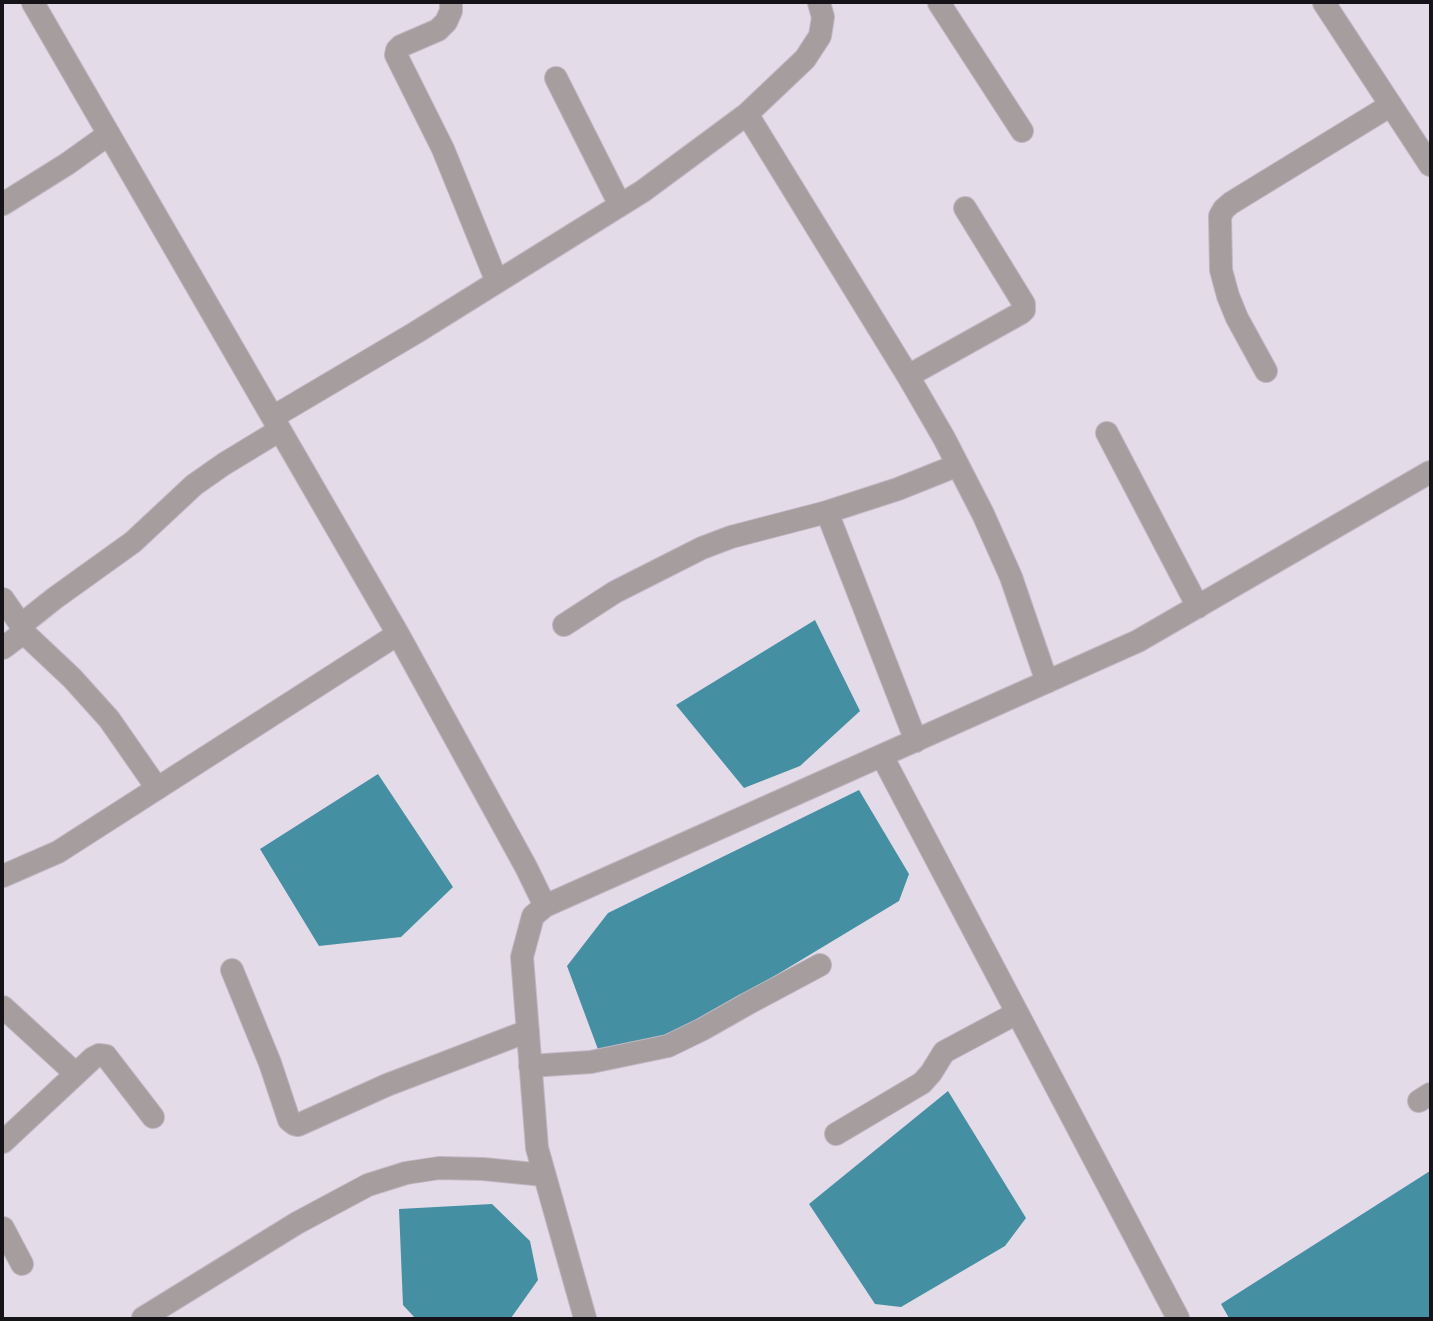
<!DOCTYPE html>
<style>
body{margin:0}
#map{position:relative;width:1433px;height:1321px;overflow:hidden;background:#e4dbe8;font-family:"Noto Sans",sans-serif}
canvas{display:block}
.frame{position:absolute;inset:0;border:4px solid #161318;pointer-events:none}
</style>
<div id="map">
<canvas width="1433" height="1321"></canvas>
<div class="frame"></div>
</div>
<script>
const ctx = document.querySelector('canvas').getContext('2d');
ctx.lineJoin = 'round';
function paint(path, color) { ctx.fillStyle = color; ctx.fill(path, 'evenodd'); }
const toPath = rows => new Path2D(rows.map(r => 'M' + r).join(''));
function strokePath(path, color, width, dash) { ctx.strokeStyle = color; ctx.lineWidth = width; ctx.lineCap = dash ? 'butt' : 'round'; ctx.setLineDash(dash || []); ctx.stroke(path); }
paint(toPath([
 [815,620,860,711,800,766,744,788,676,705],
 [378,774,453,887,401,937,319,946,260,849],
 [859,790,909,874,899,901,685,1030,599,1052,567,966,608,913],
 [948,1091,1026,1218,1005,1246,901,1307,875,1304,809,1204],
 [1430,1171,1430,1318,1229,1318,1221,1304],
 [492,1204,530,1241,538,1280,511,1318,415,1318,403,1305,399,1209]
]), '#458fa3');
const minor = toPath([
 [33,3,398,634,526,867,545,906],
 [451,3,451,11,446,22,438,30,401,46,397,50,396,55,443,149,497,282],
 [939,3,1022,131],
 [1324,3,1430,165],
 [556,78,620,205],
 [747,114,908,376,944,438,983,514,1011,577,1047,682],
 [3,204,67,164,109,134],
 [1266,371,1237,318,1228,296,1221,270,1220,216,1224,209,1231,203,1391,105],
 [908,376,1021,313,1024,310,1024,304,965,208],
 [273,417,415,333,643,191,747,114,805,59,820,36,823,17,819,3],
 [1107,433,1198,607],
 [827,512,916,741],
 [3,599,21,625,21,630,19,636,3,648],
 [21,625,55,598,133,542,194,485,224,464,280,430],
 [564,625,615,592,702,548,731,537,827,512,898,489,958,465],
 [21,630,72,678,109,719,157,788],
 [882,756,1178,1318],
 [3,876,58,852,398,634],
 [232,970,270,1063,289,1120,294,1124,298,1125,387,1085,528,1031],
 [3,1007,76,1074],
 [530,1066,591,1062,668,1046,703,1029,747,1004,820,965],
 [1419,1101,1430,1094],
 [836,1134,922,1083,931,1073,944,1052,1017,1013],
 [3,1142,93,1058,99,1055,106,1056,153,1117],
 [3,1228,22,1264],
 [143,1318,297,1223,368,1185,406,1173,439,1168,483,1169,544,1175],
 [585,1318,537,1148,522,957,533,916,545,906,1138,641,1430,472]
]);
strokePath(minor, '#bfb7c3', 24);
strokePath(minor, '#a59d9e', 22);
</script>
